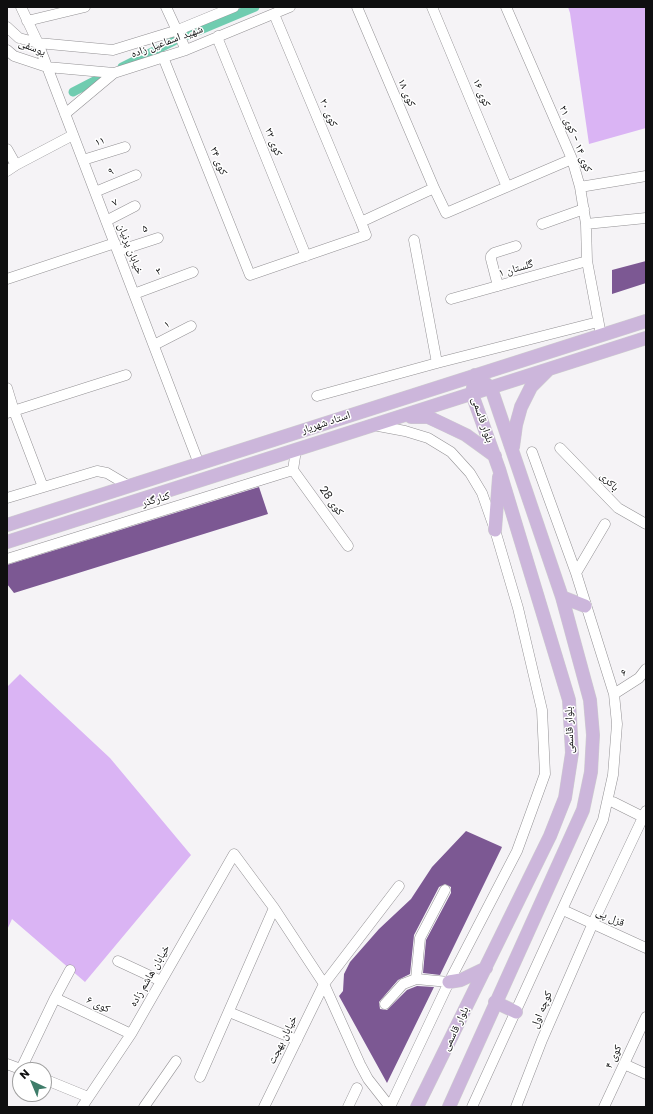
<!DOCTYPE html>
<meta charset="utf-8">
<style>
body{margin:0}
#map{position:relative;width:653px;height:1114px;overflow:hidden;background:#f5f3f6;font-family:Poppins,sans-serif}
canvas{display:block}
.frame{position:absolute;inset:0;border:8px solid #0f0f10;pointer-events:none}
.north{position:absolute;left:12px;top:1062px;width:40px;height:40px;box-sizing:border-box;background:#fff;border:1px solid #9f9f9f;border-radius:50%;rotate:316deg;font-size:11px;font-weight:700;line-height:16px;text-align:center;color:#0f0f10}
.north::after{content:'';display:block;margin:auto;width:14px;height:18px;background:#3f7d6a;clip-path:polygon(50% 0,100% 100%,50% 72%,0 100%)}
</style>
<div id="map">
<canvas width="653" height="1114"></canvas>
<div class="frame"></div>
<div class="north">N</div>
</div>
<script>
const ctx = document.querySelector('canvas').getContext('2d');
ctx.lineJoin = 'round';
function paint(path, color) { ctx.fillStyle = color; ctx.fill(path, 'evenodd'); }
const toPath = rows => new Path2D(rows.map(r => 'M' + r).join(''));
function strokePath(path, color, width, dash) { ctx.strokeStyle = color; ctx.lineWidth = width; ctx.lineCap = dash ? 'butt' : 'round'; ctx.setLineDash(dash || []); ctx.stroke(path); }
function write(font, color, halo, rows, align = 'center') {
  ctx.font = font + ' Poppins,"Noto Naskh Arabic",sans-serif'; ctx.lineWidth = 3; ctx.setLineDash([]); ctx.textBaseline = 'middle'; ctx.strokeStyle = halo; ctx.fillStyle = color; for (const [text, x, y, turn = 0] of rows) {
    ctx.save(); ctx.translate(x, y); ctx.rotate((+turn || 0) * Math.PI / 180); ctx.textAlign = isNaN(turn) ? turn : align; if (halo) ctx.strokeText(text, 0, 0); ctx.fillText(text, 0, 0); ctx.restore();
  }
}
paint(toPath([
 [568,7,646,7,646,128,589,144,570,13],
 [20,674,110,758,191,855,85,982,12,919,7,930,7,687]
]), '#dab4f4');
strokePath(toPath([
 [188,35,255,7],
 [122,67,174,41],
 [73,92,102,77]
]), '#70ccb0', 9);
paint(toPath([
 [646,261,646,283,612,294,612,270],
 [259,487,268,514,14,593,7,584,7,565],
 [466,831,502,847,440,975,423,973,426,940,451,893,451,887,445,884,439,887,414,935,410,974,398,980,379,1002,380,1009,387,1010,407,990,417,986,434,987,387,1083,339,996,343,991,344,974,350,962,379,929,411,899,432,867]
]), '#7c5893');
const minor = toPath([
 [21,7,38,43,199,464],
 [166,7,186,50],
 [357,7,434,188],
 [432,7,507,187],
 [506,7,572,159,580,187,586,224,587,261,601,335],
 [274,14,361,222],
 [27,21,85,7],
 [7,27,19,38,38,43,113,50,178,30,234,7],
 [218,36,219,42,306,256],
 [7,50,14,56,47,67,114,73,186,50,290,7],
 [163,57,250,275,366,235,361,222,434,188,446,213,572,159],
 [65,114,114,73],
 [7,149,16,165],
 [83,160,125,147],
 [7,171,16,165,73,135],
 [580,187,646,176],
 [95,192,136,175],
 [106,221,135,206],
 [542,224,584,209],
 [586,224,646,218],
 [414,240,437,363],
 [118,251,158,238],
 [7,279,115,243],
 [498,286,491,259,491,256,494,253,516,246],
 [134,294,193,272],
 [451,299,587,261],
 [154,345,191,326],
 [7,388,14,411,43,487],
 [317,396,437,363,598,322],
 [7,413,126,375],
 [373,425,405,431,428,438,451,452,470,473,482,493,495,530,518,608,542,710,545,774,517,851,449,982,390,1107],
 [560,448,618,508,646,524],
 [293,470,348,546],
 [7,498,97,471,107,473,129,486],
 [7,559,293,470,296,450],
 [576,573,605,524],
 [614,694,639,678,646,669],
 [613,802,643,817],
 [563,910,646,948],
 [118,961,161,981],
 [416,979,420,938,445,890],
 [55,998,131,1034],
 [385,1004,403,984,416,979,449,982],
 [229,1012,297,1040],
 [7,1064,23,1070],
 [624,1064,646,1074],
 [21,1069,55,998,70,970],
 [200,1077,274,908],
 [44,1079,88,1097],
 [82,1107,131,1034,234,854,274,908,324,984,360,1064,368,1079,390,1107],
 [144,1107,176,1061],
 [264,1107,324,984,399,886],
 [348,1107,357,1088],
 [472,1107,603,820,613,775,617,724,614,694,576,573,532,452],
 [516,1107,542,1040,593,923,646,811],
 [604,1107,646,1017]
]);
const major = toPath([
 [411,417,428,417,443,424,466,435,495,456],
 [513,447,516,425,521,407,531,387,549,369],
 [7,525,646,321],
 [495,530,499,477],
 [7,542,646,338],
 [562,597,585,606],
 [449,982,461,980,486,968],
 [495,1002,516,1012],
 [417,1107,550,836,565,798,572,753,569,700,499,469,472,394,475,375,491,388,562,597,590,700,593,735,591,772,583,810,449,1107]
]);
strokePath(minor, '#939194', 11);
strokePath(major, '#cfcfcf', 14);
strokePath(minor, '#fff', 10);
strokePath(major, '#ccb6db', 13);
write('11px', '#0f0f10', '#fff', [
 ["شهید اسماعیل زاده",167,42,-20],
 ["یوسفی",32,48,22],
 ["کوی ۱۸",406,93,67],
 ["کوی ۱۶",481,93,67],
 ["کوی ۲۰",328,113,67],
 ["کوی ۱۴ - کوی ۲۱",575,139,68],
 ["۱۱",100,142,-18],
 ["کوی ۲۲",273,142,68],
 ["کوی ۲۴",218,161,68],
 ["۹",111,172,-22],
 ["۷",115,203,-26],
 ["۵",145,229,-19],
 ["خیابان پرنیان",130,249,69],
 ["۱ گلستان",516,269,-16],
 ["۳",159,272,-20],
 ["۱",167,325,-26],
 ["بلوار قاسمی",482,420,71],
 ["استاد شهریار",326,423,-18],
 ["باکری",609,482,46],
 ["کنارگذر",156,500,-17],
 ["کوی 28",331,501,54],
 ["۶",624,673,-33],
 ["بلوار قاسمی",570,730,-92],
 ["قزل پی",610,918,25],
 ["خیابان هاشم زاده",150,976,-60],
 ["کوی ۶",98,1005,25],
 ["کوچه اول",542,1010,-67],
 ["بلوار قاسمی",456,1029,-64],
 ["خیابان بهجت",283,1040,-64],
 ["کوی ۴",614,1057,-65]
]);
</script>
